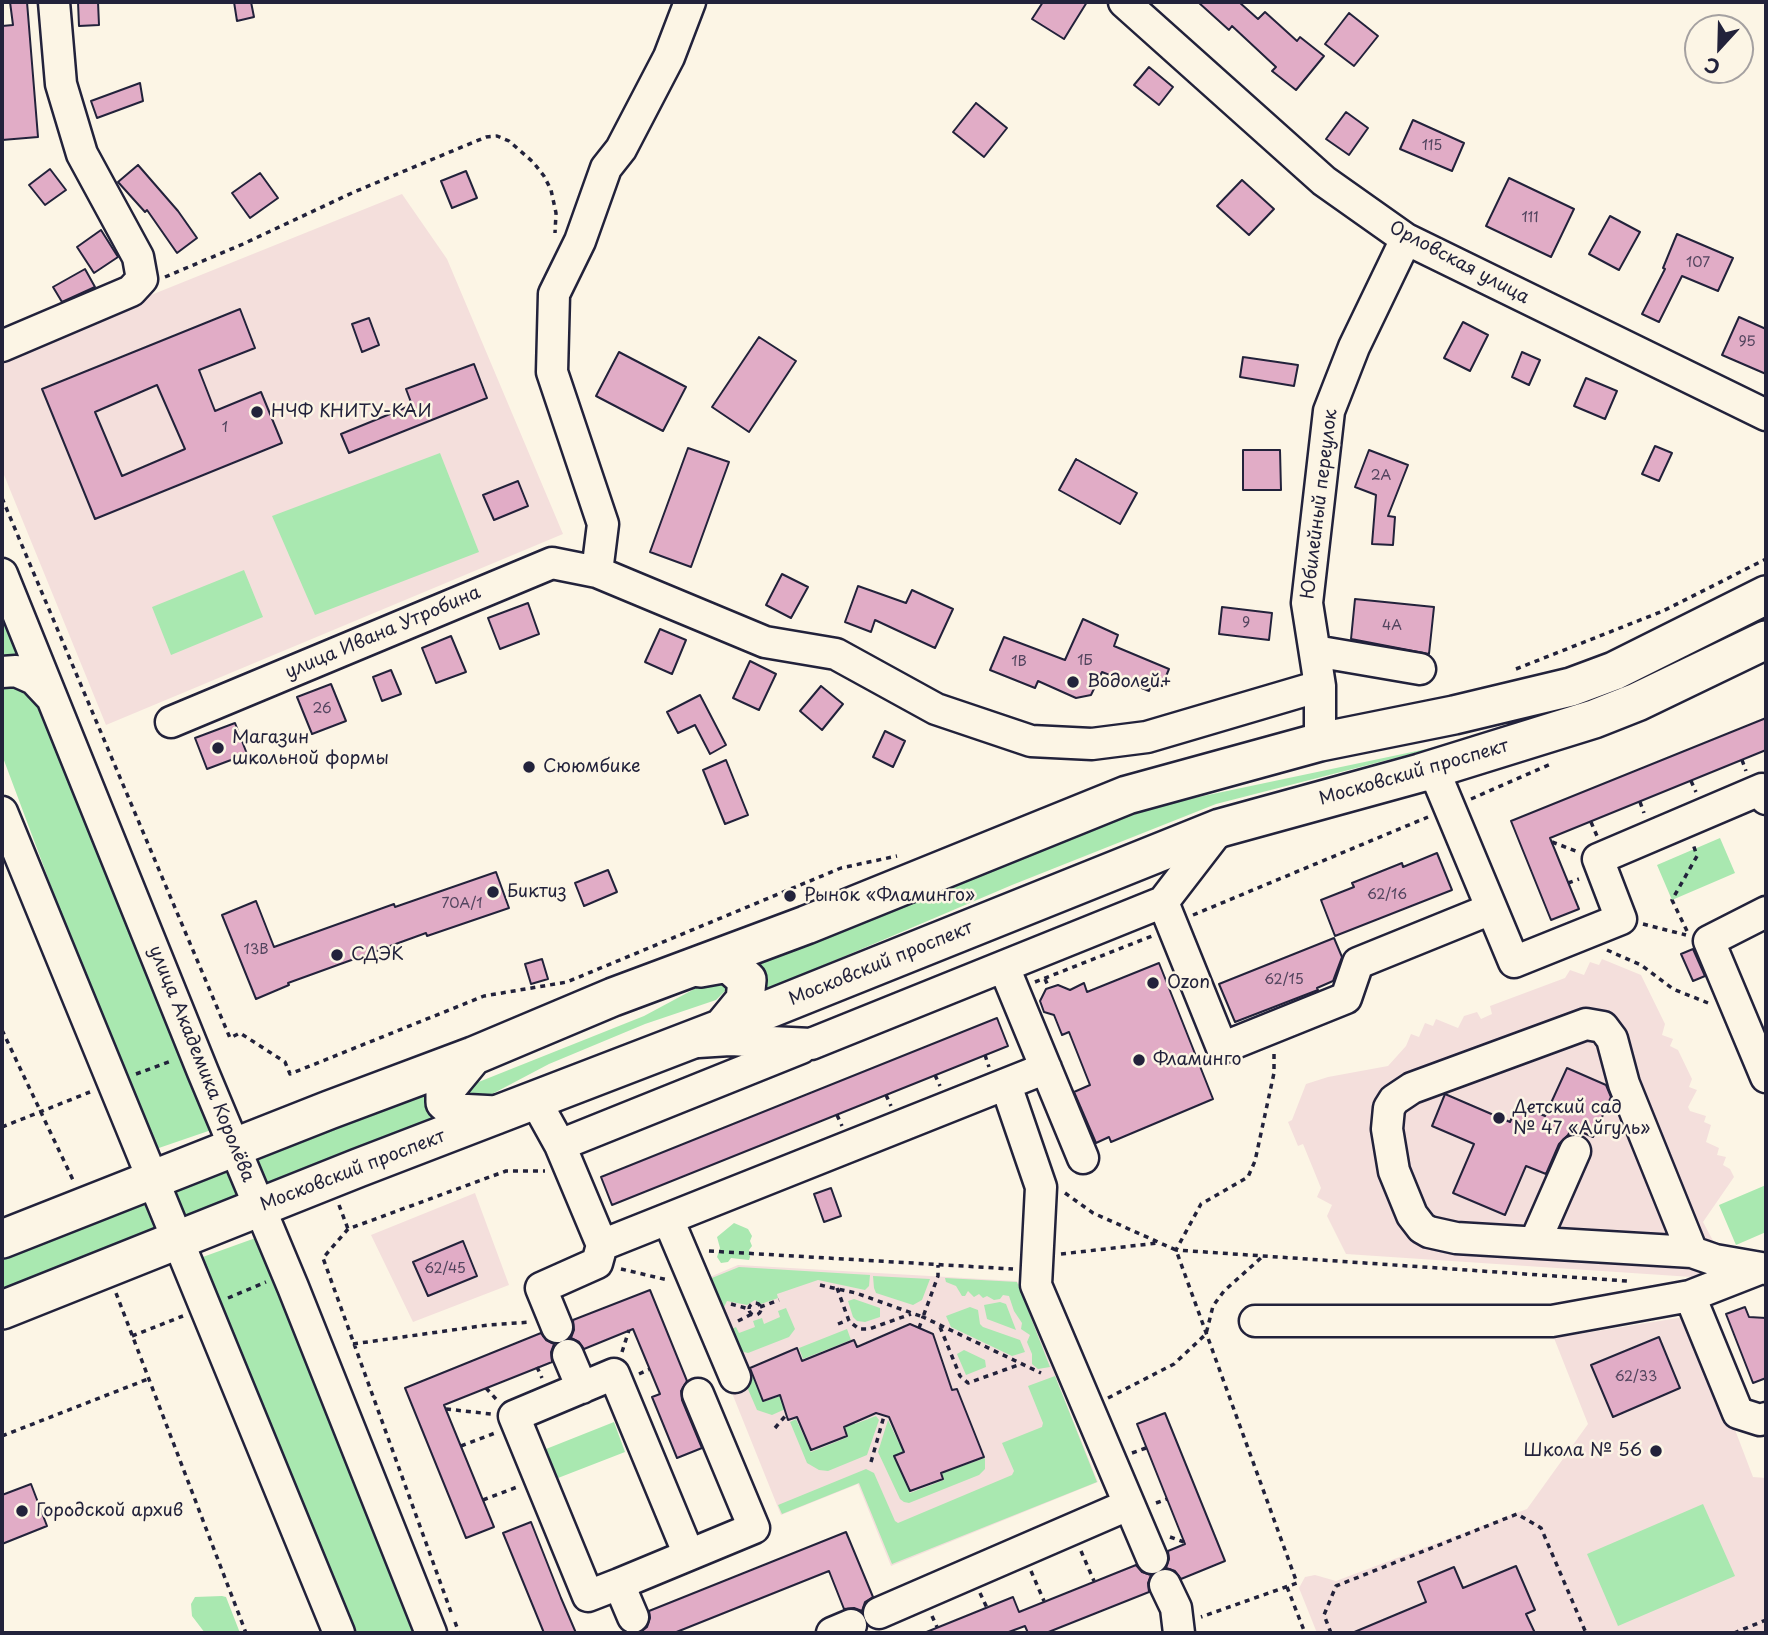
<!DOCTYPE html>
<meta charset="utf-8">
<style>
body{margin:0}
#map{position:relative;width:1768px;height:1635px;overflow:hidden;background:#fcf5e5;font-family:"Playpen Sans",sans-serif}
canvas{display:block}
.frame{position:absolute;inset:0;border:4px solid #22223b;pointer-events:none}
.north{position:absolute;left:1684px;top:14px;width:70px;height:70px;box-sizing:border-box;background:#fcf5e5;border:2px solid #a5a1a1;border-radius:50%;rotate:202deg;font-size:19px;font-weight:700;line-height:28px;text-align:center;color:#22223b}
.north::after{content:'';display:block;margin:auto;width:24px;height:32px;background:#22223b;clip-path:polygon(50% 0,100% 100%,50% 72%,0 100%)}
</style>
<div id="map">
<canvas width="1768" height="1635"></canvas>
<div class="frame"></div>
<div class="north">С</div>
</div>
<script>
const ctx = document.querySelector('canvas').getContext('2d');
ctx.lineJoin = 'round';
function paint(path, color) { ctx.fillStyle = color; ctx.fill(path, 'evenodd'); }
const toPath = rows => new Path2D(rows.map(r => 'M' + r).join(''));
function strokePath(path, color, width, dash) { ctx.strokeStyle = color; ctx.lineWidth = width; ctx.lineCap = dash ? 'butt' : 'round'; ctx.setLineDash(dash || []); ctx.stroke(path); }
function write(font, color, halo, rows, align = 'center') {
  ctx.font = font + ' "Playpen Sans",sans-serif'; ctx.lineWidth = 5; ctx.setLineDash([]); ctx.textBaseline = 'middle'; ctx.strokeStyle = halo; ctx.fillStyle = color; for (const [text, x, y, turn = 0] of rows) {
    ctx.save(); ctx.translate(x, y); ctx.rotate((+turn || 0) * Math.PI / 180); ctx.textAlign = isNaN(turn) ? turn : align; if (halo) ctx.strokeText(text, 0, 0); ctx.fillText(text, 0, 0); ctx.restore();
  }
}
paint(toPath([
 [402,194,447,259,563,534,106,725,2,470,2,355],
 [1602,959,1641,975,1665,1024,1662,1035,1673,1039,1670,1046,1678,1050,1692,1079,1689,1087,1697,1090,1688,1107,1690,1111,1706,1116,1704,1122,1711,1125,1706,1142,1719,1148,1717,1155,1726,1157,1723,1165,1730,1169,1734,1177,1703,1222,1719,1252,1707,1278,1346,1254,1327,1216,1332,1205,1317,1197,1321,1188,1303,1144,1298,1146,1288,1122,1292,1120,1306,1084,1328,1077,1388,1066,1406,1046,1411,1034,1419,1037,1425,1023,1433,1026,1436,1019,1458,1028,1464,1016,1477,1012,1481,1019,1492,1014,1490,1006,1565,978,1570,970,1584,975,1590,962,1599,965],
 [475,1193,509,1285,413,1322,371,1235],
 [738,1265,1017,1281,1098,1482,891,1566,858,1484,781,1515,689,1286],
 [1684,1317,1694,1322,1753,1477,1766,1478,1766,1633,1317,1633,1299,1588,1305,1577,1315,1575,1336,1581,1527,1509,1588,1424,1554,1338]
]), '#f4dfdc');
paint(toPath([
 [440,453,479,552,315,615,272,516],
 [244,570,263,617,171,655,152,607],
 [2,595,34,666,2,661],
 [8,685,32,690,220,1127,153,1150,127,1089,2,755,2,688],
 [1450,744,1216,804,1012,885,763,991,755,963,1114,821,1170,803],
 [1720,838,1735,873,1672,900,1657,865],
 [720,978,727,989,716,1000,645,1024,549,1064,475,1103,463,1100,466,1087,644,1016,713,979],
 [436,1085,449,1118,265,1190,251,1158],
 [231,1167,243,1198,182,1222,170,1190],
 [1766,1185,1766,1232,1736,1245,1719,1205],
 [149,1200,160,1229,2,1293,2,1259],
 [734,1223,748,1229,752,1236,750,1241,752,1246,749,1250,750,1257,749,1260,731,1258,728,1262,721,1263,717,1257,720,1248,717,1237],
 [261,1236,419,1633,351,1633,200,1258],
 [739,1267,870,1275,869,1286,865,1290,818,1280,777,1294,778,1298,761,1304,755,1300,747,1305,727,1301,717,1321,702,1282],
 [873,1276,930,1279,922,1300,913,1305,876,1293,874,1288],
 [945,1278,1017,1282,1050,1367,1038,1369,1032,1364,1032,1354,1027,1342,1030,1335,1021,1329,1022,1323,1014,1311,1009,1296,1003,1295,1000,1299,994,1300,987,1296,983,1298,979,1294,974,1297,968,1291,965,1296,962,1296,956,1286,946,1282],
 [854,1299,880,1308,880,1317,865,1322,857,1321,853,1317,848,1301],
 [1000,1302,1006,1304,1016,1330,987,1319,984,1305],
 [970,1307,978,1310,980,1324,983,1327,1020,1340,1025,1352,1012,1356,951,1327,946,1316],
 [786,1308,795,1329,789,1337,748,1353,732,1349,725,1332,736,1327,739,1333,755,1327,753,1321,762,1318,764,1324,780,1317,778,1311],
 [847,1329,851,1340,803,1359,799,1348],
 [964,1350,985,1360,986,1367,966,1375,957,1354],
 [749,1368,763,1402,786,1394,792,1406,772,1415,757,1410,744,1380,746,1369],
 [1055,1376,1097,1482,892,1564,859,1483,782,1514,778,1505,866,1469,874,1473,895,1521,898,1523,1012,1475,1014,1471,1002,1443,1042,1427,1043,1423,1028,1386],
 [876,1416,879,1420,867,1455,828,1471,819,1470,807,1463,790,1422,796,1419,811,1452,848,1437,843,1422,852,1418,855,1424],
 [888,1420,899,1443,904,1441,907,1449,894,1456,910,1493,944,1480,942,1473,985,1458,985,1469,979,1475,909,1503,904,1502,900,1499,878,1452],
 [614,1422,625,1452,558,1478,546,1449],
 [1703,1504,1735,1576,1618,1626,1587,1554],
 [222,1596,226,1597,240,1633,205,1633,192,1616,191,1604,195,1597]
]), '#a9e8b0');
const building = toPath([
 [10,2,27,2,38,137,2,140,2,26,13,25,10,2],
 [78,2,98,2,99,25,79,26,78,2],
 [234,2,251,2,254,17,237,21,234,2],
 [1043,2,1087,2,1064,39,1032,19,1043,2],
 [1198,2,1239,2,1258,19,1265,12,1297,41,1300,37,1324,56,1296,90,1272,71,1276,67,1232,26,1229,30,1198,2],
 [1349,13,1378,36,1354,66,1325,44,1349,13],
 [1149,67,1173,87,1159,105,1134,85,1149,67],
 [140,83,143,101,97,118,91,101,140,83],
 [976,103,1007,128,984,157,953,132,976,103],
 [1346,112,1368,128,1349,155,1326,139,1346,112],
 [1413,120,1464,143,1452,171,1400,149,1413,120],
 [138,165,178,211,197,238,177,253,147,210,145,212,118,182,138,165],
 [50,169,66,190,45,205,29,185,50,169],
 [466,171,477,198,452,208,441,181,466,171],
 [260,173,278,198,250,218,232,193,260,173],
 [1509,178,1574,209,1551,257,1486,226,1509,178],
 [1242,180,1274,209,1249,235,1217,206,1242,180],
 [1610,216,1640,232,1619,270,1589,254,1610,216],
 [101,230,118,257,94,273,77,247,101,230],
 [1677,234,1733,258,1718,291,1682,276,1659,322,1642,314,1665,269,1663,268,1677,234],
 [85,269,95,287,62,302,53,287,85,269],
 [240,309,255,348,199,370,215,411,261,392,282,443,95,519,42,389,240,309],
 [157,385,185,449,122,476,95,412,157,385],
 [1739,317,1766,329,1766,374,1722,355,1739,317],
 [369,318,379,345,362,352,352,324,369,318],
 [1463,322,1488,335,1470,371,1444,358,1463,322],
 [759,337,796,361,749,432,712,407,759,337],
 [619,352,686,387,663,431,596,396,619,352],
 [1522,352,1540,360,1529,385,1512,377,1522,352],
 [1243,357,1298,365,1294,386,1240,377,1243,357],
 [474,364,487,398,349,453,341,434,412,405,406,389,474,364],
 [1586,378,1617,391,1605,419,1574,406,1586,378],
 [1655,446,1672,453,1659,481,1642,474,1655,446],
 [688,448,729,462,691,567,650,552,688,448],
 [1243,450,1280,450,1281,490,1243,490,1243,450],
 [1369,450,1408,465,1388,516,1395,517,1393,545,1372,544,1376,495,1355,487,1369,450],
 [1076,459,1137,493,1120,524,1059,490,1076,459],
 [518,481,528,506,494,520,483,495,518,481],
 [782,574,808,587,791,618,766,605,782,574],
 [858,586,906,603,912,590,953,609,935,648,875,620,871,632,845,622,858,586],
 [1355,599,1434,607,1429,654,1351,639,1355,599],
 [528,603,539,634,500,649,488,618,528,603],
 [1222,607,1272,613,1269,640,1219,634,1222,607],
 [1083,619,1118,635,1114,646,1169,669,1162,686,1152,682,1149,691,1102,672,1091,695,1076,698,1038,681,1035,688,990,670,1004,637,1065,660,1083,619],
 [660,629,686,640,672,674,645,662,660,629],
 [451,636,466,672,436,683,422,648,451,636],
 [750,661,776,674,759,710,733,698,750,661],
 [391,670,401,694,382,701,373,677,391,670],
 [331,684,346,721,312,734,297,697,331,684],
 [821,686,843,704,822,730,800,711,821,686],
 [700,695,726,745,710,754,695,725,678,733,667,712,700,695],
 [1766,718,1766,750,1550,838,1579,909,1551,920,1511,821,1766,718],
 [235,723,247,754,207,769,195,738,235,723],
 [885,731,905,741,893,767,873,757,885,731],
 [726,760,748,815,725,824,703,770,726,760],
 [1437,853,1452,890,1335,936,1321,900,1354,887,1352,883,1402,863,1403,867,1437,853],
 [608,870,617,892,584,906,575,883,608,870],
 [496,872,509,908,427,936,426,933,288,983,289,985,256,999,222,915,256,901,274,947,394,904,395,907,496,872],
 [1334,938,1342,957,1333,981,1317,988,1318,990,1235,1022,1219,984,1334,938],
 [1693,949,1705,976,1693,981,1681,954,1693,949],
 [542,959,548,979,531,984,525,964,542,959],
 [1159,963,1213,1099,1111,1142,1109,1137,1096,1143,1074,1092,1090,1085,1069,1032,1062,1035,1054,1015,1044,1012,1040,1001,1046,989,1058,985,1070,990,1084,983,1087,992,1159,963],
 [997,1018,1008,1046,612,1205,601,1177,997,1018],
 [1567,1068,1606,1085,1611,1097,1593,1137,1572,1128,1568,1135,1559,1144,1546,1174,1526,1166,1505,1215,1453,1193,1474,1144,1432,1126,1445,1094,1510,1122,1518,1104,1545,1116,1567,1068],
 [831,1188,841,1216,824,1222,814,1194,831,1188],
 [463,1241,477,1276,428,1296,413,1262,463,1241],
 [650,1290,687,1381,681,1391,682,1400,702,1448,677,1458,652,1397,660,1394,633,1329,584,1349,579,1342,571,1338,574,1330,573,1320,650,1290],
 [1745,1307,1749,1317,1766,1318,1766,1378,1753,1383,1726,1314,1745,1307],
 [910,1324,933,1334,952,1390,957,1389,984,1457,941,1473,943,1479,910,1491,894,1456,904,1452,889,1417,876,1413,844,1427,847,1436,811,1450,797,1417,788,1420,780,1395,763,1401,750,1368,797,1348,802,1361,854,1340,857,1347,910,1324],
 [541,1333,546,1340,554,1344,551,1352,552,1362,444,1405,494,1527,466,1538,405,1388,541,1333],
 [1659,1337,1680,1388,1613,1417,1591,1365,1659,1337],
 [1165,1413,1225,1561,1181,1579,1175,1571,1166,1568,1169,1559,1168,1551,1185,1544,1137,1424,1165,1413],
 [31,1484,47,1526,2,1544,2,1495,31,1484],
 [531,1522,561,1598,576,1633,544,1633,503,1533,531,1522],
 [846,1532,873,1597,865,1602,862,1611,854,1608,844,1609,829,1571,674,1633,639,1633,647,1627,650,1618,649,1611,846,1532],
 [1136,1565,1142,1572,1151,1575,1148,1583,1149,1592,1046,1633,1028,1633,1025,1626,1006,1633,924,1633,1013,1597,1019,1612,1136,1565],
 [1516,1566,1535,1610,1526,1614,1535,1633,1352,1633,1426,1602,1418,1582,1454,1567,1463,1588,1516,1566]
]);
paint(building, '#e1acc6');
strokePath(building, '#22223b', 2);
const minor = toPath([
 [1124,2,1324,181,1406,239,1766,415],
 [2,346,131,291,142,279,138,257,82,154,61,84,54,2],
 [597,572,603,524,552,372,554,294,580,241,606,168,621,149,669,57,690,2],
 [2,574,203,1072,293,1287,431,1633],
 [1315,651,1420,669],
 [2,672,16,671,34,679,50,696],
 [171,722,552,563,597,572,765,642,836,654,936,709,1031,741,1092,744,1147,737,1320,686],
 [1320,742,1320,686,1307,603,1329,411,1354,347,1406,239],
 [1433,768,1514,962,1621,919,1598,859,1762,789,1766,799],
 [2,812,339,1633],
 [1163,902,1222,1048,1346,998,1358,963,1491,909],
 [1766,912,1709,941,1766,1077],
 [1004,967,1083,1158],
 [698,1042,730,1040,811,1044,1163,902,1220,828],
 [1006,1085,1041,1187,1036,1285,1152,1558],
 [535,1100,560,1145],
 [668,1219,735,1377],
 [1535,1242,1575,1151],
 [602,1245,1046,1068],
 [1692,1252,1624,1084,1612,1039,1603,1027,1586,1024,1412,1088,1394,1100,1389,1108,1387,1129,1394,1171,1412,1215,1422,1228,1429,1232,1456,1238,1692,1252,1715,1260,1766,1269],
 [1690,1296,1738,1413,1760,1420,1766,1418],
 [1255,1321,1552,1321,1690,1296,1759,1269],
 [557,1327,541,1288,597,1263,602,1245,560,1145,801,1048],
 [568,1355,582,1388],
 [689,1555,614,1374,514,1416,588,1596,619,1584,754,1528,698,1394],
 [619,1584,633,1617],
 [1165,1585,1176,1608,1179,1633],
 [879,1613,1128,1505],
 [832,1633,851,1625]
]);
const major = toPath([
 [700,968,728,963,747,980,745,1000,722,1028],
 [473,1056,445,1090,445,1102,458,1113,496,1115],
 [2,1239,329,1110,473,1056,613,997,806,925,1127,795,1320,742,1454,715,1571,687,1614,671,1766,595],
 [2,1310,358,1168,722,1028,1220,828,1420,773,1594,719,1637,702,1766,640]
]);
strokePath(minor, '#22223b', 35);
strokePath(major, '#22223b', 42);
strokePath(toPath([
 [165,277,243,244,354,192,486,137,497,136,509,141,533,162,544,176,551,190,556,213,555,233],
 [2,498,230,1038,240,1033,285,1062,290,1074,484,996,567,982,841,868,897,856],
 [1516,669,1663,611,1766,559],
 [1742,760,1746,771],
 [1691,781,1696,792],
 [1471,799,1553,763],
 [1640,802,1644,813],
 [1591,822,1597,836],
 [1552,842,1576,851],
 [1568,883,1579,879],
 [1193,915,1428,817],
 [1643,924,1686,935],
 [1687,931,1672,900,1697,856,1693,844],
 [1607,950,1641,965,1673,989,1708,1003],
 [1045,979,1049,988],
 [1035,982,1152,936],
 [2,1030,73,1180],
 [1274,1054,1274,1073,1255,1161,1248,1177,1201,1204,1176,1250,1627,1281],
 [985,1055,989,1067],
 [136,1074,171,1061],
 [935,1075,940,1086],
 [886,1095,891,1106],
 [837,1115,842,1126],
 [2,1127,90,1092],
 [1065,1193,1093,1213,1176,1250,1297,1583,1201,1617],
 [339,1205,348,1229],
 [709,1251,1013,1269],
 [1061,1254,1158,1243],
 [621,1269,668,1280],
 [820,1285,856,1293,923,1317,938,1276,938,1265],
 [837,1288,849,1321,859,1329,869,1329,911,1314],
 [116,1293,246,1633],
 [228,1298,266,1282],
 '749 1309a6 6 0 1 1 12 0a6 6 0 1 1-12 0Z',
 [731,1304,749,1309],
 [760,1307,779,1300],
 [738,1321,752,1314],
 [838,1324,848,1320],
 [940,1327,960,1376,968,1383,1021,1364],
 [919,1328,923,1317,1041,1373],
 [132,1336,183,1316],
 [353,1344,488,1325,531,1322],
 [622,1352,629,1330],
 [537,1367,542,1378],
 [639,1374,650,1369],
 [486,1388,496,1399],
 [1108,1398,1174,1364,1206,1334,1213,1306,1224,1291,1262,1257],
 [446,1409,491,1414],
 [775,1428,786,1415],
 [2,1436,148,1379],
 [461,1446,495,1433],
 [1132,1453,1146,1448],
 [871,1462,884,1416],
 [483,1500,517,1487],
 [1156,1503,1167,1499],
 [1170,1537,1184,1542],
 [1081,1551,1094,1581],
 [1031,1571,1044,1601],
 [1287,1587,1305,1633],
 [980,1593,987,1608],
 [451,1612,323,1258,348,1229,506,1171,545,1171],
 [932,1616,937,1627],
 [455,1622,459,1633],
 [1331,1633,1324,1615,1336,1586,1517,1514,1541,1528,1586,1633],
 [1734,1633,1766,1620]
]), '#22223b', 3.5, [5, 5]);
strokePath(minor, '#fcf5e5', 30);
strokePath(major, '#fcf5e5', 37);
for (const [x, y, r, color] of [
 [257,412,7,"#22223b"],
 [1073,682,7,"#22223b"],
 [218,748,7,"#22223b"],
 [529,767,7,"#22223b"],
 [493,892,7,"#22223b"],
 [790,896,7,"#22223b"],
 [337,955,7,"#22223b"],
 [1153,983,7,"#22223b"],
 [1139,1060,7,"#22223b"],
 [1499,1118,7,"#22223b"],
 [1656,1451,7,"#22223b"],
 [22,1511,7,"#22223b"]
]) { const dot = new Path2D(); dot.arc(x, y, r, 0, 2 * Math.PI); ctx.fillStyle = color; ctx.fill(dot); strokePath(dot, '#fcf5e5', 2.5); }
write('14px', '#52445e', null, [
 ["115",1432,146],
 ["111",1530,218],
 ["107",1698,263],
 ["95",1747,342],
 ["1",225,428],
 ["2А",1381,476],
 ["9",1246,623],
 ["4А",1392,626],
 ["1Б",1085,661],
 ["1В",1019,662],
 ["26",322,709],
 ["62/16",1387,895],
 ["70А/1",462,904],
 ["13В",256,950],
 ["62/15",1284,980],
 ["62/45",445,1269],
 ["62/33",1636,1377]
]);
write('18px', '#22223b', '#fcf5e5', [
 ["Орловская улица",1459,263,28],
 ["Юбилейный переулок",1320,504,-83],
 ["улица Ивана Утробина",383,633,-23],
 ["Московский проспект",1414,773,-16],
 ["Московский проспект",881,964,-22],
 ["улица Академика Королёва",201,1064,68],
 ["Московский проспект",353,1171,-21]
]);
write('18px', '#22223b', '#fcf5e5', [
 ["НЧФ КНИТУ-КАИ",271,412],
 ["Водолей+",1087,682],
 ["Магазин",232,738],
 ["школьной формы",232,759],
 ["Сююмбике",543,767],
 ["Биктиз",507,892],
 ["Рынок «Фламинго»",804,896],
 ["СДЭК",351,955],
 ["Ozon",1167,983],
 ["Фламинго",1153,1060],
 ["Детский сад",1513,1108],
 ["№ 47 «Айгуль»",1513,1129],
 ["Школа № 56",1642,1451,"right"],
 ["Городской архив",36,1511]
], 'left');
</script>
